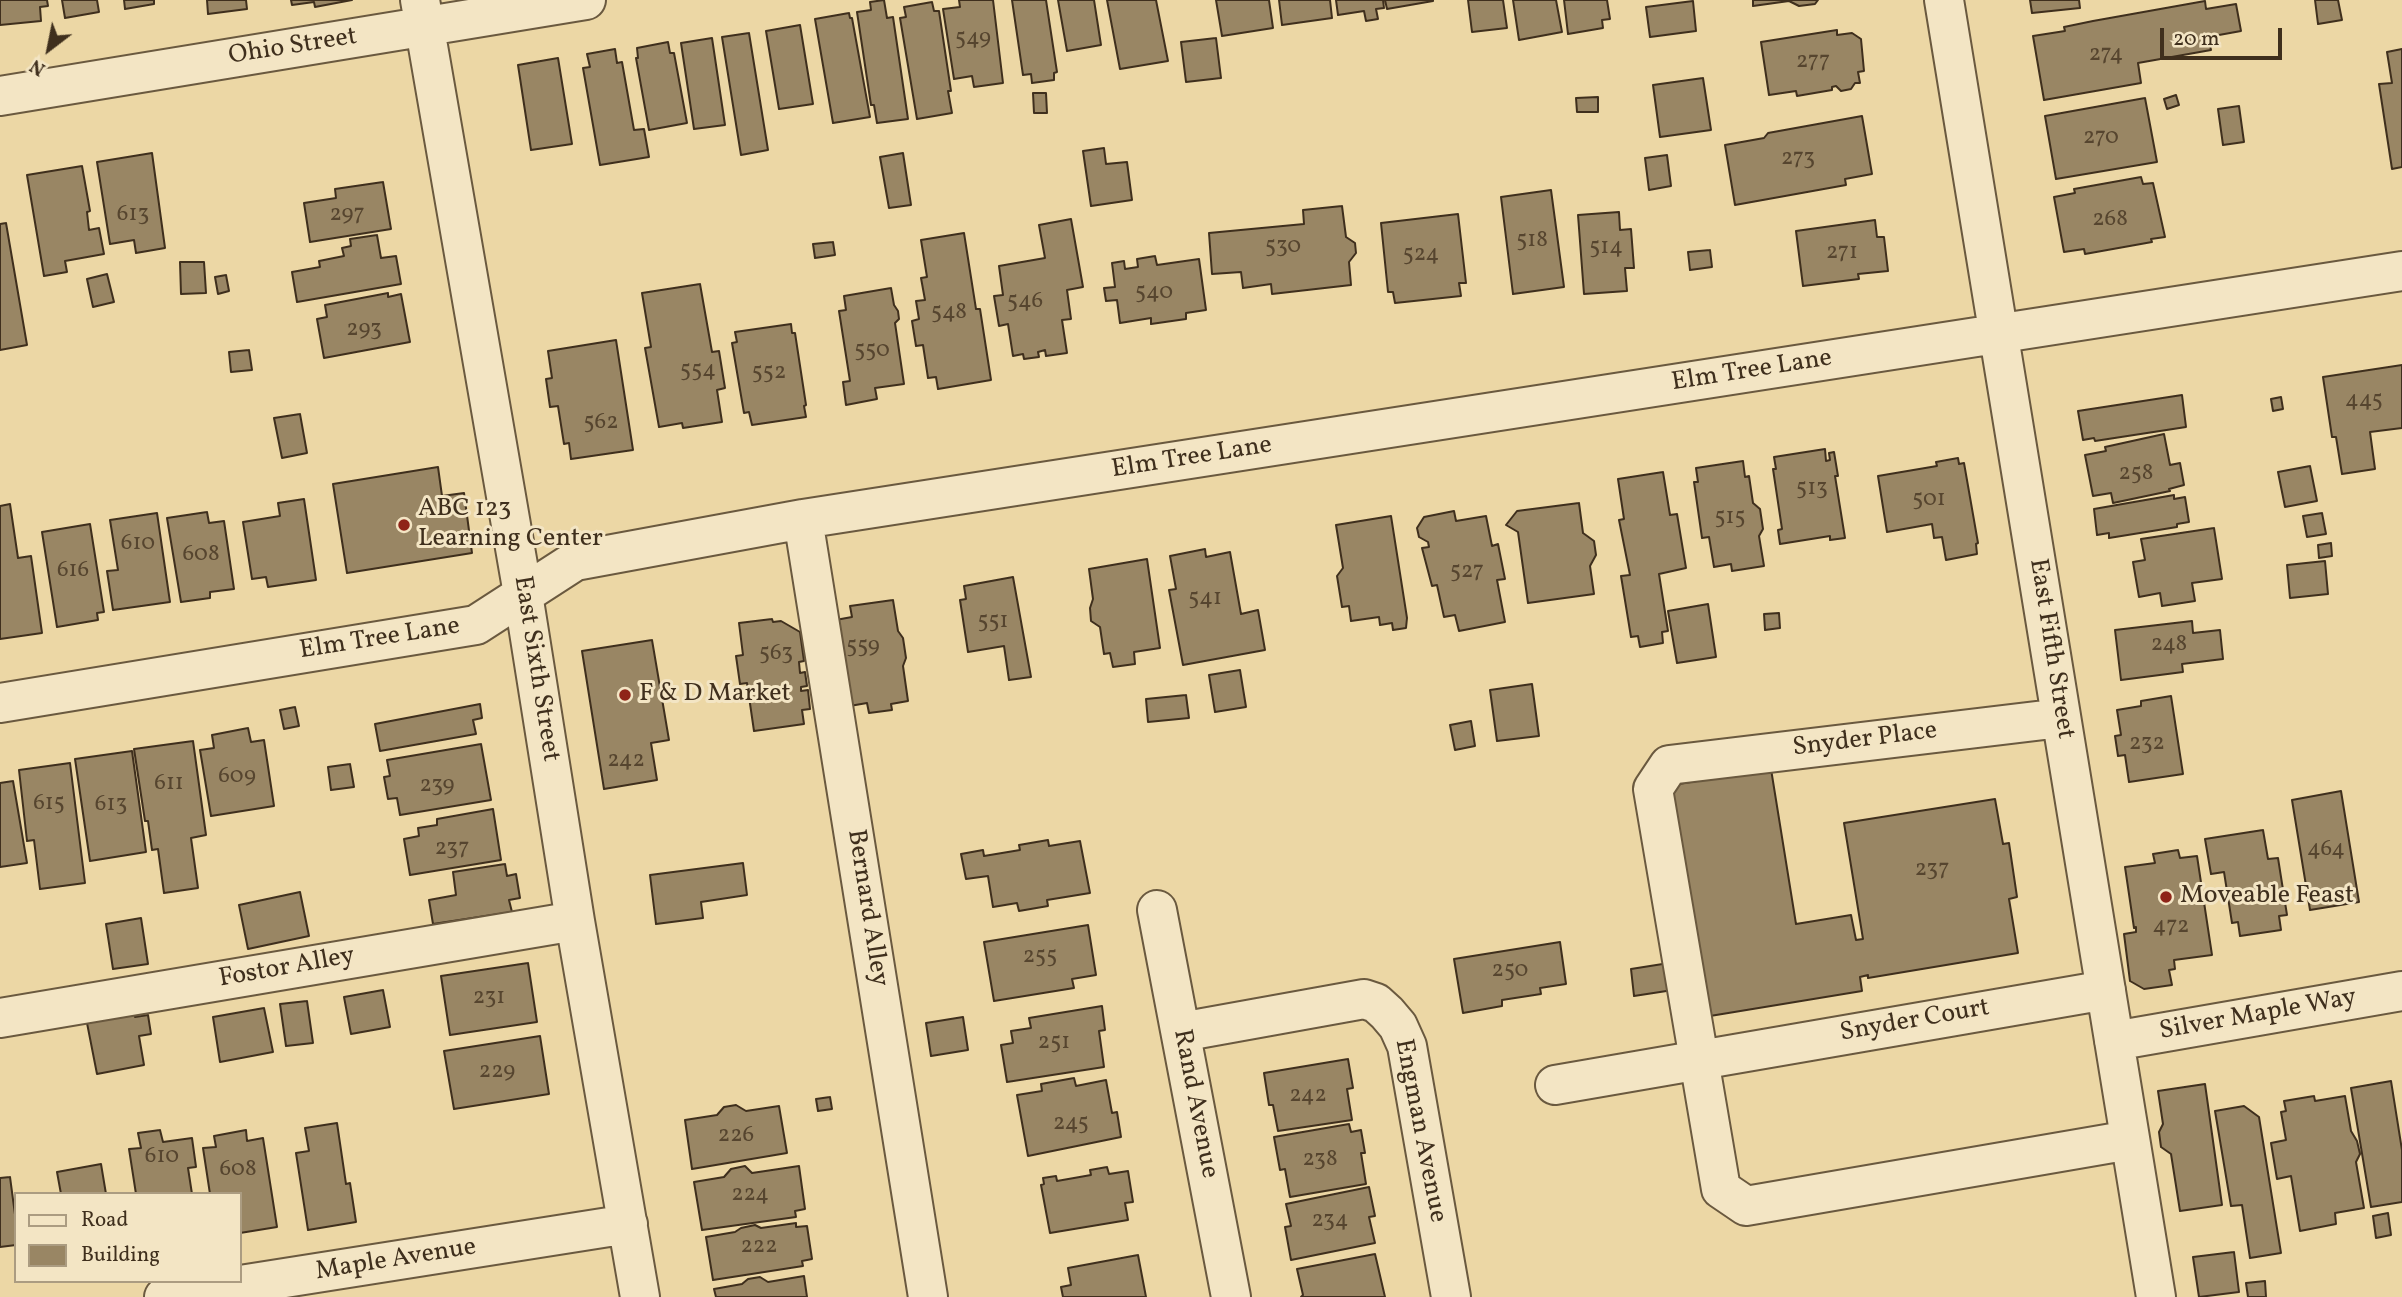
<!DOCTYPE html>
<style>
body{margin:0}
#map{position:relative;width:2402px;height:1297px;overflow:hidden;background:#ecd7a5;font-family:Vollkorn,serif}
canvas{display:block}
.legend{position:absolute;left:14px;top:1192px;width:228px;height:91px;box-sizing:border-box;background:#f3e5c4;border:2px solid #ab9c81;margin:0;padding:9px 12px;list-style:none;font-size:21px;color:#3f2f1d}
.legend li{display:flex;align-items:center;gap:14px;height:35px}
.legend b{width:35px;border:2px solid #ab9c81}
.north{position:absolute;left:14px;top:14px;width:70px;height:70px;-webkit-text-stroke:5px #f3e5c4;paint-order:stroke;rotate:212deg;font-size:19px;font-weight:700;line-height:28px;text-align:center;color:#3f2f1d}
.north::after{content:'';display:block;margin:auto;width:24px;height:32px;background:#3f2f1d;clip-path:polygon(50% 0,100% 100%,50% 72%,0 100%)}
.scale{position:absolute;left:2160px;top:28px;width:122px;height:32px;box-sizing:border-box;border:4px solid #3f2f1d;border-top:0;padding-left:9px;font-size:21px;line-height:24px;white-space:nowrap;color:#3f2f1d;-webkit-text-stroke:5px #f3e5c4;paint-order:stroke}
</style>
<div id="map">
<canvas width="2402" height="1297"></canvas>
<ul class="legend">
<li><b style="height:9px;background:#f3e5c4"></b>Road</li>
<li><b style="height:19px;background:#998664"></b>Building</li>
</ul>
<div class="north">N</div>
<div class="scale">20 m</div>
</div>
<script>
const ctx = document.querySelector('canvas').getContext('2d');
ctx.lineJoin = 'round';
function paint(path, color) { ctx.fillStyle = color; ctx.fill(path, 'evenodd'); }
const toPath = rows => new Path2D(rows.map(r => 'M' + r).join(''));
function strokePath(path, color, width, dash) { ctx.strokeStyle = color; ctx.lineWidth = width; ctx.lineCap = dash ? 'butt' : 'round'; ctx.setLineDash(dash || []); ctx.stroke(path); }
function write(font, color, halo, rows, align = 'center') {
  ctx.font = font + ' Vollkorn,serif'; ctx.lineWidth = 6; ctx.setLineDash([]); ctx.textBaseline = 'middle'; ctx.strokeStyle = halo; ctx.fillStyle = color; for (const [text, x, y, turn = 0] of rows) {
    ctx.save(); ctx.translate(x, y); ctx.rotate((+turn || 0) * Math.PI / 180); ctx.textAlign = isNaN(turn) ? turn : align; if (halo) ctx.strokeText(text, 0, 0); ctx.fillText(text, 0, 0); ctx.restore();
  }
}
const building = toPath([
 [0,0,47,0,48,6,40,7,41,21,0,25,0,0],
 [62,0,97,0,99,12,65,18,62,0],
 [124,0,154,0,154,4,125,9,124,0],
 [207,0,246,0,247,9,208,14,207,0],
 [291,0,352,0,315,7,314,2,292,5,291,0],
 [884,0,887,18,893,17,908,119,877,123,874,105,871,105,857,12,871,10,870,2,884,0],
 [959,0,993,0,1003,83,974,87,972,76,954,79,943,9,960,7,959,0],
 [1012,0,1046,0,1057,72,1054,73,1054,80,1032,83,1031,74,1023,75,1012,0],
 [1058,0,1094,0,1101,45,1067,51,1058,0],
 [1107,0,1156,0,1168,61,1120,69,1107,0],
 [1216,0,1269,0,1273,28,1222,36,1216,0],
 [1279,0,1330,0,1332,18,1282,25,1279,0],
 [1336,0,1383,0,1384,8,1376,9,1378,19,1366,21,1364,11,1338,15,1336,0],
 [1385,0,1433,0,1433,1,1387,9,1385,0],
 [1468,0,1503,0,1507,28,1472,32,1468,0],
 [1513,0,1556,0,1562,32,1519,40,1513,0],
 [1564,0,1607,0,1610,19,1602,20,1603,28,1568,34,1564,0],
 [1753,0,1818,0,1815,4,1799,6,1789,1,1753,6,1753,0],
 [2030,0,2079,0,2080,8,2032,13,2030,0],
 [2315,0,2338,0,2342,20,2318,24,2315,0],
 [1693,1,1696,31,1650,37,1646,7,1693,1],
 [2205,1,2206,9,2236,4,2241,31,2208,37,2211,50,2138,63,2141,83,2044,100,2033,36,2065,31,2064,27,2093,21,2205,1],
 [932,2,934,11,939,11,951,91,948,91,952,113,917,119,900,18,906,17,904,7,932,2],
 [849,13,850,18,852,18,870,117,833,123,815,19,849,13],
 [800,25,813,104,779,109,766,31,800,25],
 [1837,30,1837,35,1852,33,1861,39,1864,71,1858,72,1860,83,1855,83,1851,89,1841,91,1836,86,1832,87,1832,90,1797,96,1796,91,1769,95,1761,42,1837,30],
 [749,33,768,150,741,155,722,37,749,33],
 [712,38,725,125,694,129,681,43,712,38],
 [1216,38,1221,78,1186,82,1181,42,1216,38],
 [668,42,670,53,674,53,687,123,649,130,636,58,638,58,637,48,668,42],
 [615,49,617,63,622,62,634,130,644,129,649,157,600,165,583,68,590,67,587,54,615,49],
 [2402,49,2402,167,2392,169,2379,84,2392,83,2387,52,2402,49],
 [558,58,572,144,531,150,518,65,558,58],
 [1703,78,1711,130,1660,137,1653,85,1703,78],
 [1033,93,1046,93,1047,113,1034,113,1033,93],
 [2176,95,2179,105,2167,109,2164,99,2176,95],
 [1598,97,1598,112,1577,112,1576,98,1598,97],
 [2145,98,2157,162,2056,179,2045,116,2145,98],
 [2239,106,2244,142,2223,145,2218,109,2239,106],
 [1862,116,1872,174,1845,179,1846,185,1735,205,1725,145,1764,138,1768,133,1862,116],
 [1104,148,1106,164,1127,162,1132,200,1091,206,1083,151,1104,148],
 [152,153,165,248,136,253,134,240,110,244,97,162,152,153],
 [903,153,911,205,889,208,880,157,903,153],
 [1667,155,1671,186,1649,190,1645,158,1667,155],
 [82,166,90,211,87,212,89,230,99,228,104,254,65,261,67,272,44,276,27,175,82,166],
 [2141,177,2143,184,2153,183,2165,237,2151,239,2152,242,2085,254,2084,249,2064,252,2054,197,2075,193,2074,189,2141,177],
 [383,182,391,229,310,242,304,203,336,198,335,189,383,182],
 [1551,190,1564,287,1513,294,1501,197,1551,190],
 [1342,206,1346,237,1355,243,1356,253,1349,262,1351,285,1272,294,1271,284,1243,288,1241,272,1212,274,1209,233,1304,224,1303,210,1342,206],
 [1619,212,1620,230,1631,229,1634,268,1625,268,1627,291,1584,294,1578,215,1619,212],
 [1458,214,1466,283,1459,283,1461,296,1395,303,1393,292,1388,292,1381,223,1458,214],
 [1071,219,1083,287,1067,290,1071,319,1062,320,1067,353,1046,356,1045,350,1038,352,1039,357,1024,359,1023,354,1013,356,1008,324,999,326,994,296,1003,295,999,266,1045,258,1039,225,1071,219],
 [1875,220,1877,237,1884,237,1888,271,1858,274,1859,279,1803,286,1796,231,1875,220],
 [6,223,27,345,0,350,0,224,6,223],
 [964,233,976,309,980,309,991,380,938,389,936,377,928,378,923,345,916,346,912,321,919,319,916,301,925,300,921,278,927,277,921,240,964,233],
 [377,235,381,258,396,256,401,284,297,302,292,272,320,267,319,261,344,256,342,248,351,246,350,239,377,235],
 [833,242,835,255,815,258,813,244,833,242],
 [1710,250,1712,267,1690,270,1688,252,1710,250],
 [1155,256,1157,265,1199,259,1206,310,1186,313,1186,319,1151,324,1151,318,1120,323,1117,300,1106,301,1104,288,1115,287,1112,263,1124,261,1125,269,1138,267,1137,259,1155,256],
 [180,262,204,262,206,293,181,294,180,262],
 [107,274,114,302,93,307,87,279,107,274],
 [226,275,229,291,218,294,215,277,226,275],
 [700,284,712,352,719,351,725,388,717,390,722,422,683,428,682,423,659,427,645,348,651,347,642,293,700,284],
 [891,288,894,305,898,311,899,319,895,323,904,384,875,388,877,399,846,405,843,382,850,381,839,311,846,310,844,296,891,288],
 [388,293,388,297,401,294,410,342,324,358,317,319,327,317,325,305,388,293],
 [791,324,792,333,795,333,806,405,804,406,806,417,752,425,749,412,744,413,732,343,737,342,735,332,791,324],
 [616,340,633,450,571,459,569,443,564,444,558,406,550,407,546,379,552,378,548,351,616,340],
 [249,350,252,370,231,372,229,352,249,350],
 [2402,365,2402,428,2370,432,2375,469,2342,474,2336,437,2332,437,2323,377,2402,365],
 [2182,395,2186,427,2095,441,2094,438,2083,440,2078,411,2182,395],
 [2281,397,2283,409,2273,411,2271,399,2281,397],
 [300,414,307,453,282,458,274,418,300,414],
 [2164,434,2170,465,2180,463,2184,485,2169,489,2170,491,2113,503,2111,493,2093,496,2085,455,2106,451,2105,447,2164,434],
 [1825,449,1826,461,1830,460,1829,453,1834,452,1838,476,1835,476,1845,538,1830,540,1830,536,1780,544,1778,530,1782,529,1773,469,1776,469,1774,457,1825,449],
 [1958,458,1959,464,1964,463,1978,543,1976,544,1977,554,1946,560,1942,537,1934,538,1932,524,1887,532,1878,476,1937,466,1936,462,1958,458],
 [1743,461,1745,477,1749,476,1753,503,1760,509,1763,529,1759,536,1764,566,1732,571,1731,564,1714,567,1709,537,1702,538,1694,482,1698,482,1696,468,1743,461],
 [2310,466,2317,501,2285,507,2278,472,2310,466],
 [438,467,442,496,464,493,472,553,347,573,333,484,438,467],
 [1663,472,1670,515,1677,514,1686,568,1659,574,1668,631,1662,632,1663,643,1640,647,1638,636,1631,637,1621,576,1630,575,1619,520,1624,519,1618,479,1663,472],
 [2174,495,2174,499,2185,497,2189,522,2177,524,2177,527,2109,538,2109,533,2097,535,2094,509,2174,495],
 [304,499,316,580,268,587,266,577,252,579,243,522,280,516,278,503,304,499],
 [1579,503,1583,533,1594,541,1596,555,1590,566,1594,594,1528,603,1518,532,1506,525,1517,511,1579,503],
 [10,504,18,558,31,556,42,633,0,639,0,506,10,504],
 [1454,511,1456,521,1486,516,1492,546,1498,544,1505,579,1497,580,1505,622,1459,631,1455,615,1444,617,1437,585,1432,586,1422,548,1429,547,1428,542,1419,537,1417,528,1424,517,1454,511],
 [207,512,209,523,224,521,234,589,210,592,210,598,181,602,167,518,207,512],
 [157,513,170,602,113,610,107,571,118,570,110,520,157,513],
 [2322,513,2326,534,2307,537,2303,516,2322,513],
 [1391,516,1407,618,1406,628,1393,630,1392,623,1380,625,1379,617,1351,621,1349,606,1342,607,1337,576,1343,568,1336,525,1391,516],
 [90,524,104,612,97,613,98,620,57,627,42,532,90,524],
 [2214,528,2222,579,2192,583,2195,601,2162,606,2160,593,2139,597,2133,562,2145,560,2141,539,2214,528],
 [2331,543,2332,556,2319,558,2318,545,2331,543],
 [1205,549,1206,557,1230,552,1241,614,1258,610,1265,650,1183,665,1169,590,1176,589,1170,556,1205,549],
 [1147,559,1160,648,1134,652,1135,664,1113,667,1110,653,1104,654,1100,627,1091,621,1090,608,1093,599,1089,569,1147,559],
 [2325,561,2328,594,2290,598,2287,565,2325,561],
 [1013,577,1031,677,1009,680,1004,646,968,652,960,600,966,599,964,586,1013,577],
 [893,600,898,631,903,638,906,658,903,666,908,701,891,704,892,710,869,713,867,703,844,707,830,621,852,617,850,606,893,600],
 [1708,604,1716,657,1677,663,1668,611,1708,604],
 [1779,613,1780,628,1765,630,1764,614,1779,613],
 [772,619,773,622,781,621,800,632,804,661,799,662,800,673,805,672,807,686,801,687,801,691,808,690,810,709,802,710,804,724,754,731,747,683,740,684,736,656,743,655,739,623,772,619],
 [2192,621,2193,633,2220,630,2223,659,2182,664,2183,672,2121,680,2115,630,2192,621],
 [652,640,669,740,651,743,657,780,604,789,582,651,652,640],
 [1240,670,1246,707,1215,712,1209,675,1240,670],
 [1532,684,1539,736,1497,741,1490,690,1532,684],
 [1186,695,1189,718,1148,722,1146,699,1186,695],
 [2171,696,2183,774,2129,782,2125,755,2118,756,2115,736,2121,735,2117,710,2141,706,2141,701,2171,696],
 [480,704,482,718,473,720,476,734,380,751,375,724,480,704],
 [295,707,299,726,284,729,280,710,295,707],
 [1471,721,1475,746,1455,750,1450,725,1471,721],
 [248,728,251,742,264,740,274,806,211,816,200,750,214,748,212,735,248,728],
 [193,741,206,835,191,838,198,888,164,893,158,849,152,850,148,821,145,821,134,749,193,741],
 [481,744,491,800,400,815,397,798,388,799,384,777,390,776,387,760,481,744],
 [132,751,146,852,90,861,75,759,132,751],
 [70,763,85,883,40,889,34,840,27,841,19,770,70,763],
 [350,764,354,787,331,790,328,767,350,764],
 [1771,769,1796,924,1851,915,1856,940,1863,939,1844,823,1995,799,2003,844,2009,843,2017,897,2009,899,2018,953,1868,978,1868,975,1860,977,1862,991,1704,1017,1666,786,1771,769],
 [13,781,27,863,0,867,0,783,13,781],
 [2341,791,2359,902,2310,910,2292,800,2341,791],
 [493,809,501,860,410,875,404,839,419,836,418,828,437,825,437,819,493,809],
 [2263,830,2268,859,2278,858,2287,915,2279,916,2281,930,2240,936,2238,922,2232,923,2224,872,2211,874,2205,839,2263,830],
 [1048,840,1049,846,1080,841,1090,893,1047,900,1048,906,1019,911,1017,903,993,907,988,876,966,879,961,854,983,850,984,856,1020,850,1019,845,1048,840],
 [2178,850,2180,858,2197,856,2212,955,2174,960,2175,969,2169,970,2172,985,2144,989,2130,981,2124,934,2136,932,2136,927,2134,928,2125,867,2155,863,2153,854,2178,850],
 [743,863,747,895,701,902,703,918,656,924,650,875,743,863],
 [505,864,507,876,516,874,520,898,509,900,512,912,433,924,429,900,456,895,453,872,505,864],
 [300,892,309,936,248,949,239,905,300,892],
 [141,918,148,964,113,969,106,924,141,918],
 [1088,925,1096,975,1072,979,1074,988,994,1001,984,942,1088,925],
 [1560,942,1566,984,1540,988,1541,994,1502,1000,1502,1006,1463,1013,1454,959,1560,942],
 [528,963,537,1022,450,1035,441,976,528,963],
 [1669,963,1673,990,1634,996,1631,969,1669,963],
 [383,990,390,1027,351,1034,344,997,383,990],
 [307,1001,313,1043,286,1046,280,1004,307,1001],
 [1102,1006,1105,1030,1099,1031,1104,1067,1007,1082,1001,1045,1013,1043,1011,1031,1031,1028,1029,1018,1102,1006],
 [264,1008,273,1052,220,1062,213,1017,264,1008],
 [134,1013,135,1017,148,1015,151,1034,139,1036,144,1065,97,1074,87,1023,134,1013],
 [963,1017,968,1050,931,1056,926,1023,963,1017],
 [540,1036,549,1094,454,1109,444,1051,540,1036],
 [1348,1059,1353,1088,1347,1089,1352,1120,1278,1131,1273,1105,1269,1105,1264,1073,1348,1059],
 [1074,1078,1076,1086,1106,1080,1112,1113,1117,1112,1121,1137,1028,1156,1017,1095,1042,1091,1041,1084,1074,1078],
 [2391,1081,2402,1150,2402,1202,2371,1207,2351,1088,2391,1081],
 [2205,1084,2222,1205,2180,1211,2171,1154,2161,1147,2159,1132,2163,1124,2158,1091,2205,1084],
 [2314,1096,2315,1101,2345,1096,2351,1131,2357,1141,2360,1154,2356,1162,2364,1208,2335,1213,2336,1224,2300,1231,2291,1176,2277,1179,2271,1143,2286,1140,2281,1112,2286,1111,2284,1101,2314,1096],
 [830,1097,832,1109,818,1111,816,1099,830,1097],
 [736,1105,746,1111,779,1106,787,1153,692,1169,685,1120,717,1115,724,1107,736,1105],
 [2244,1106,2259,1117,2281,1253,2250,1258,2242,1205,2231,1206,2215,1111,2244,1106],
 [337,1123,346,1184,350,1183,356,1222,308,1230,296,1153,309,1151,305,1128,337,1123],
 [1349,1124,1351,1132,1361,1130,1365,1153,1361,1153,1366,1184,1290,1197,1285,1169,1280,1170,1274,1137,1349,1124],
 [160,1130,163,1142,192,1138,196,1167,188,1168,192,1194,136,1194,129,1149,141,1148,138,1133,160,1130],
 [246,1130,247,1141,263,1138,277,1227,240,1233,240,1194,210,1194,203,1148,216,1147,214,1136,246,1130],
 [101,1164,106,1194,61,1194,57,1172,101,1164],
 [745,1166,752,1173,799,1166,805,1209,795,1211,796,1217,702,1230,694,1182,724,1177,731,1169,745,1166],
 [1107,1167,1109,1174,1128,1171,1133,1202,1125,1203,1128,1220,1050,1233,1041,1185,1044,1184,1043,1178,1056,1176,1057,1181,1091,1175,1090,1170,1107,1167],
 [10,1177,16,1222,16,1245,0,1247,0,1178,10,1177],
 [1369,1187,1375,1216,1369,1217,1375,1243,1291,1260,1285,1227,1291,1226,1286,1204,1369,1187],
 [2388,1213,2391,1235,2376,1238,2373,1216,2388,1213],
 [796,1223,796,1227,807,1226,812,1259,802,1261,803,1266,713,1280,706,1237,735,1232,741,1228,755,1225,761,1228,796,1223],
 [2234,1252,2239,1292,2199,1297,2193,1257,2234,1252],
 [1375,1254,1385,1297,1301,1297,1303,1295,1297,1269,1375,1254],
 [1138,1255,1146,1297,1063,1297,1061,1287,1071,1285,1068,1268,1138,1255],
 [804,1276,807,1297,716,1297,714,1289,742,1284,748,1279,760,1277,768,1282,804,1276],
 [2265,1281,2266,1297,2248,1297,2246,1283,2265,1281]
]);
paint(building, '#998664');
strokePath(building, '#3f2f1d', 2);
const minor = toPath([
 [420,0,523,594,575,921,640,1297],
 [1944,0,2156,1297],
 [0,96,586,0],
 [803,519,928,1297],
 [0,703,476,625,575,561,803,519,2402,271],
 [2061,718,1669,765,1653,789,1721,1189,1746,1206,2130,1140],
 [1157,910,1231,1297],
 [0,1018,575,921],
 [1181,1032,1364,999,1376,1003,1387,1013,1398,1026,1407,1046,1451,1297],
 [2114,1041,2402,991],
 [1555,1085,2106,990],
 [164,1297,628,1224]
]);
strokePath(minor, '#6a593f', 42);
strokePath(minor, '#f3e5c4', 38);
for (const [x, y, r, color] of [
 [404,525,7,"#8f2418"],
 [625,695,7,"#8f2418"],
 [2166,897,7,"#8f2418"]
]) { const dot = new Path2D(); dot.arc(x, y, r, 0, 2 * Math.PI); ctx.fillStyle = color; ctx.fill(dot); strokePath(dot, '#f3e5c4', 2.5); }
write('23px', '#56452f', null, [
 ["549",973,40],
 ["274",2106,56],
 ["277",1813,63],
 ["270",2101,139],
 ["273",1798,160],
 ["613",133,216],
 ["297",347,216],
 ["268",2110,221],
 ["518",1532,242],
 ["530",1283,248],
 ["514",1606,249],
 ["271",1842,254],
 ["524",1421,256],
 ["540",1154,294],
 ["546",1025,303],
 ["548",949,314],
 ["293",364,331],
 ["550",872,352],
 ["554",698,372],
 ["552",769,374],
 ["445",2364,402],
 ["562",601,424],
 ["258",2136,475],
 ["513",1812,490],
 ["501",1929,501],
 ["515",1730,519],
 ["610",138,545],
 ["608",201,556],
 ["616",73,572],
 ["527",1467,573],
 ["541",1205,600],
 ["551",993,623],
 ["248",2169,646],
 ["559",863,648],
 ["563",776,655],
 ["232",2147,745],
 ["242",626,762],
 ["609",237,778],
 ["611",169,785],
 ["239",437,787],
 ["615",49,805],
 ["613",111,806],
 ["237",452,850],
 ["464",2326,851],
 ["237",1932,871],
 ["472",2171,928],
 ["255",1040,958],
 ["250",1510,972],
 ["231",489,999],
 ["251",1054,1044],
 ["229",497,1073],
 ["242",1308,1097],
 ["245",1071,1125],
 ["226",736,1137],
 ["610",162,1158],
 ["238",1320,1161],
 ["608",238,1171],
 ["224",750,1196],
 ["234",1330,1222],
 ["222",759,1248]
]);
write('26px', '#3f2f1d', '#f3e5c4', [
 ["Ohio Street",293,48,-9],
 ["Elm Tree Lane",1752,372,-9],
 ["Elm Tree Lane",1192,459,-9],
 ["Elm Tree Lane",380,640,-9],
 ["East Fifth Street",2050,649,81],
 ["East Sixth Street",535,669,81],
 ["Snyder Place",1865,741,-7],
 ["Bernard Alley",866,908,81],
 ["Fostor Alley",287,969,-10],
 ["Silver Maple Way",2258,1016,-10],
 ["Snyder Court",1915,1022,-10],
 ["Rand Avenue",1194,1104,79],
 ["Engman Avenue",1419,1131,79],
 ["Maple Avenue",396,1261,-9]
]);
write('26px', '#3f2f1d', '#f3e5c4', [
 ["ABC 123",418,510],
 ["Learning Center",418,540],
 ["F & D Market",639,695],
 ["Moveable Feast",2180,897]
], 'left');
</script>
